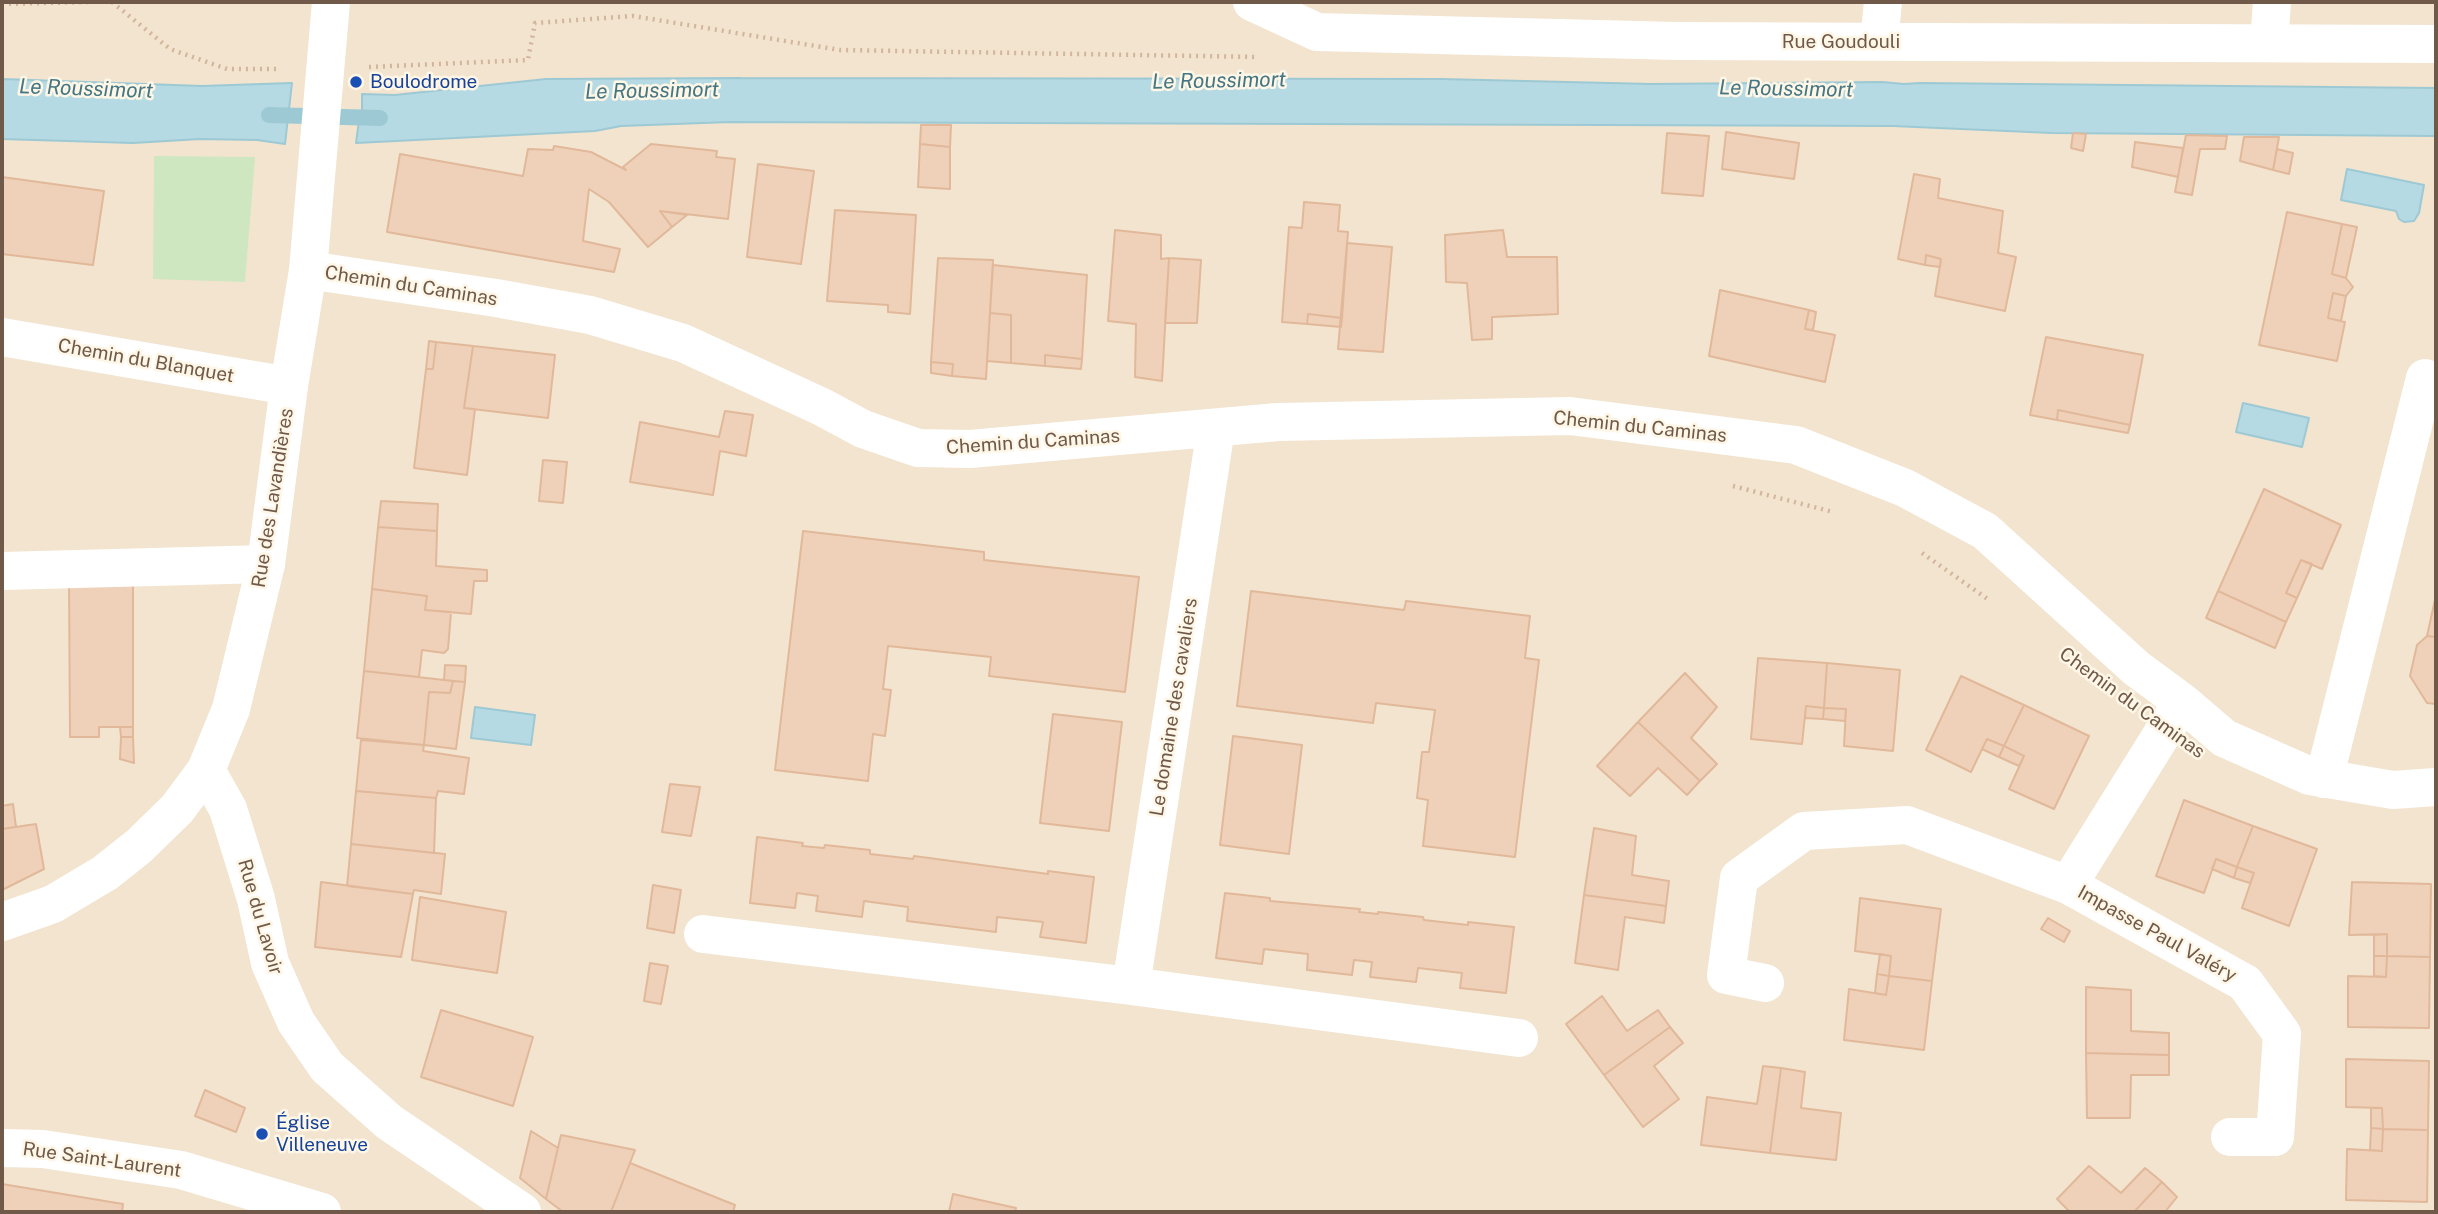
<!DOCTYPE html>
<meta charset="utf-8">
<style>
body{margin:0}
#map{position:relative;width:2438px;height:1214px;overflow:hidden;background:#fbf2e0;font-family:"Public Sans",sans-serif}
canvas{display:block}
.frame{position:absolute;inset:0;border:4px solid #705949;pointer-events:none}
</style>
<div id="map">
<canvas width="2438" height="1214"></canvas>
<div class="frame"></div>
</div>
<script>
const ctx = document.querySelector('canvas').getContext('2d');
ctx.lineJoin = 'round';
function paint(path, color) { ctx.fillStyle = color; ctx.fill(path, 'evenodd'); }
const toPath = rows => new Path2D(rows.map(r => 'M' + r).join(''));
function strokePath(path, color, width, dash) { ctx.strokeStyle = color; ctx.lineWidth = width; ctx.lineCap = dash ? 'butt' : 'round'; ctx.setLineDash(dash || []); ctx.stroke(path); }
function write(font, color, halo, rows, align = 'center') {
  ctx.font = font + ' "Public Sans",sans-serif'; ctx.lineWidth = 5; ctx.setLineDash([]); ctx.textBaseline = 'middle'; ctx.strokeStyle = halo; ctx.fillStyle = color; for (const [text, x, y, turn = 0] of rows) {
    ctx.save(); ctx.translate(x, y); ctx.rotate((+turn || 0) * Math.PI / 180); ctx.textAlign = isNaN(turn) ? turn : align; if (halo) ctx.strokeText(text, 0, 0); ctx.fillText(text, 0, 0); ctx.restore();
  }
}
paint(toPath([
 [2,2,2436,2,2436,1212,2,1212]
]), '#f2e4cf');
paint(toPath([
 [154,156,255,157,245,282,153,279]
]), '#cee7c0');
const water = toPath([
 [741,78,1441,79,1651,84,1882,82,1904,84,1920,83,2436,88,2436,136,2052,133,1893,126,730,122,621,126,595,131,356,143,360,113,362,112,362,94,395,95,546,79,741,78],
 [2,79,202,86,292,83,285,144,257,140,200,139,133,143,2,139,2,79],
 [2347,169,2424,185,2419,213,2414,221,2404,222,2399,219,2396,211,2341,200,2347,169],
 [2243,403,2309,418,2302,447,2236,432,2243,403],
 [475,707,535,715,531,745,471,738,475,707]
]);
paint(water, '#b6dae3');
strokePath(water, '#9dc9d4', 2);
strokePath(toPath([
 [269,115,380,118]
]), '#9dc9d4', 16);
const building = toPath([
 [921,125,951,125,950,147,920,144,921,125],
 [1726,132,1799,143,1794,179,1722,169,1726,132],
 [1667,133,1709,136,1703,196,1662,193,1667,133],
 [2073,133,2086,134,2083,151,2071,148,2073,133],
 [2186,135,2227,136,2225,149,2200,149,2192,195,2175,192,2186,135],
 [2244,137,2279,137,2273,170,2240,161,2244,137],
 [2135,142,2183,148,2178,177,2132,167,2135,142],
 [651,144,717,151,716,157,735,159,728,219,660,211,672,227,648,247,609,202,589,189,583,241,620,249,614,272,387,232,400,154,523,176,528,149,553,150,554,146,591,152,626,170,623,167,651,144],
 [920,144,950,147,950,189,918,187,920,144],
 [2277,149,2293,153,2289,174,2273,170,2277,149],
 [758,164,814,171,801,264,747,257,758,164],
 [1914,174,1940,179,1938,198,2003,211,1998,253,2016,257,2005,311,1935,296,1941,259,1926,255,1925,265,1898,259,1914,174],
 [2,177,104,191,93,265,2,254,2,177],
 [1304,202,1340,205,1338,231,1348,232,1342,318,1308,314,1307,324,1282,322,1289,227,1302,228,1304,202],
 [835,210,916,215,910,314,888,312,888,305,827,301,835,210],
 [660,211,687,215,672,227,660,211],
 [2287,212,2342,224,2332,274,2346,278,2353,287,2346,296,2333,293,2328,318,2345,322,2337,361,2259,345,2287,212],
 [2342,224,2357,227,2346,278,2332,274,2342,224],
 [1115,230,1161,235,1161,259,1169,258,1162,381,1135,377,1136,324,1108,321,1115,230],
 [1503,230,1507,257,1557,257,1558,314,1492,317,1492,339,1472,340,1467,283,1446,282,1445,235,1503,230],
 [1347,243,1392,247,1383,352,1338,349,1347,243],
 [1926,255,1941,259,1940,267,1925,265,1926,255],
 [938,258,993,260,986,379,952,376,953,364,931,362,938,258],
 [1169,258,1201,260,1197,323,1165,323,1169,258],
 [993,265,1087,275,1082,359,1045,355,1045,366,1011,363,1011,315,990,313,993,265],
 [1720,290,1809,310,1805,329,1835,335,1825,382,1709,356,1720,290],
 [2333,293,2346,296,2341,321,2328,318,2333,293],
 [1809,310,1816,312,1813,330,1805,329,1809,310],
 [990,313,1011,315,1011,363,987,361,990,313],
 [1308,314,1342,318,1341,327,1307,324,1308,314],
 [2046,337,2143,355,2130,425,2058,410,2057,420,2030,415,2046,337],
 [429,341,436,342,433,369,426,369,429,341],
 [436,342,473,346,464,408,475,409,467,475,414,468,426,369,433,369,436,342],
 [473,346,555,355,548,418,464,408,473,346],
 [1045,355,1082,359,1081,369,1045,366,1045,355],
 [931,362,953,364,952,376,931,373,931,362],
 [2058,410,2130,425,2128,433,2057,420,2058,410],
 [725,411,753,415,746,456,720,451,713,495,630,482,640,422,719,437,725,411],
 [543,460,567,462,563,503,539,501,543,460],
 [2264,489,2341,525,2322,569,2301,560,2286,593,2297,598,2286,622,2218,591,2264,489],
 [381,501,438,504,437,531,378,527,381,501],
 [378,527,437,531,436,566,487,570,487,581,474,581,471,614,425,610,427,596,372,589,378,527],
 [803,531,984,552,984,560,1139,577,1125,692,989,676,991,657,888,646,883,689,891,690,885,736,873,734,868,781,775,770,803,531],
 [2301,560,2312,564,2297,598,2286,593,2301,560],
 [133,576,133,727,99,727,99,737,70,737,69,577,133,576],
 [372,589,427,596,425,610,451,612,448,649,444,653,422,650,419,677,364,671,372,589],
 [1251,591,1404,610,1406,601,1530,616,1525,658,1539,660,1515,857,1423,846,1428,800,1417,798,1422,752,1429,752,1435,710,1376,703,1373,723,1237,706,1251,591],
 [2218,591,2286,622,2275,648,2206,618,2218,591],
 [2436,595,2436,637,2427,636,2436,595],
 [2427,636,2436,637,2436,704,2427,703,2410,676,2417,645,2427,636],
 [1758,658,1827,663,1824,708,1806,706,1802,744,1751,739,1758,658],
 [1827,663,1900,670,1893,751,1844,746,1846,709,1824,708,1827,663],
 [445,665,466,666,465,682,444,680,445,665],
 [364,671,453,681,450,693,429,692,424,745,357,738,364,671],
 [1685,673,1717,707,1691,738,1717,764,1700,781,1638,722,1685,673],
 [1961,676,2024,705,2004,746,1987,739,1971,772,1926,750,1961,676],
 [453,681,465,682,456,749,424,745,429,692,450,693,453,681],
 [2024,705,2089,736,2054,809,2009,789,2024,756,2004,746,2024,705],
 [1806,706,1824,708,1823,719,1805,718,1806,706],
 [1824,708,1846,709,1845,721,1823,719,1824,708],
 [1053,714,1122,722,1109,831,1040,823,1053,714],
 [1638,722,1700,781,1687,795,1658,768,1630,796,1597,766,1638,722],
 [120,727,133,727,133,737,121,737,120,727],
 [1233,736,1302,745,1289,854,1220,845,1233,736],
 [121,737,133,737,134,763,120,759,121,737],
 [1987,739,2004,746,1999,757,1982,749,1987,739],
 [361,740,424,745,423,751,469,758,464,794,438,791,436,798,356,791,361,740],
 [2004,746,2024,756,2019,766,1999,757,2004,746],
 [670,784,700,787,691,836,662,832,670,784],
 [356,791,436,798,434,853,351,844,356,791],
 [2184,800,2253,826,2237,867,2216,859,2204,893,2156,876,2184,800],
 [13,804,16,827,2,829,2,806,13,804],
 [36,824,44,869,2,890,2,829,36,824],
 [2253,826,2317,849,2289,926,2242,908,2254,873,2237,867,2253,826],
 [1594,828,1636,836,1632,875,1669,881,1666,906,1584,895,1594,828],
 [757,837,803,843,802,846,824,848,825,845,870,850,870,854,913,859,914,856,1048,874,1048,871,1094,877,1086,943,1040,937,1043,922,997,917,996,932,907,921,908,907,864,901,862,917,816,911,818,896,797,893,795,908,750,903,757,837],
 [351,844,445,854,441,894,414,890,413,894,347,886,351,844],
 [2216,859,2237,867,2234,878,2212,869,2216,859],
 [2237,867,2254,873,2250,883,2234,878,2237,867],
 [321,882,413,894,401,957,315,947,321,882],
 [2352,882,2431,884,2430,957,2387,956,2387,934,2349,935,2352,882],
 [653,885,681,890,674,933,647,928,653,885],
 [1225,893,1270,898,1270,901,1360,909,1359,912,1378,914,1378,912,1423,917,1424,920,1468,925,1468,922,1514,927,1506,993,1460,988,1462,973,1418,968,1416,982,1370,977,1372,962,1354,960,1352,975,1307,970,1308,954,1264,949,1262,964,1216,958,1225,893],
 [1584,895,1666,906,1664,923,1625,917,1618,970,1575,963,1584,895],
 [420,897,506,912,497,973,412,960,420,897],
 [1860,898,1941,909,1932,981,1889,976,1891,956,1855,951,1860,898],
 [2048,918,2070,931,2064,942,2041,929,2048,918],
 [2387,934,2387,956,2374,956,2374,935,2387,934],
 [1880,954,1891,956,1889,976,1877,974,1880,954],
 [2374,956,2387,956,2386,977,2374,976,2374,956],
 [2387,956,2430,957,2429,1028,2348,1027,2348,976,2386,977,2387,956],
 [650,963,668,966,661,1004,644,1001,650,963],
 [1877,974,1889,976,1886,995,1875,993,1877,974],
 [1889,976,1932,981,1924,1050,1844,1040,1849,989,1886,995,1889,976],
 [2086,987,2131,990,2131,1031,2169,1033,2169,1055,2086,1053,2086,987],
 [1602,996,1627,1031,1658,1010,1670,1027,1604,1075,1566,1024,1602,996],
 [441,1010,533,1037,513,1106,421,1077,441,1010],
 [1670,1027,1683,1043,1654,1066,1679,1099,1643,1127,1604,1075,1670,1027],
 [2086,1053,2169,1055,2169,1075,2131,1075,2130,1118,2087,1118,2086,1053],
 [2346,1059,2429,1061,2428,1130,2383,1129,2382,1108,2346,1107,2346,1059],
 [1763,1066,1781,1068,1770,1153,1701,1145,1707,1097,1757,1104,1763,1066],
 [1781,1068,1805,1072,1801,1108,1841,1113,1836,1160,1770,1153,1781,1068],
 [205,1090,245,1108,236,1132,195,1116,205,1090],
 [2371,1108,2382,1108,2383,1129,2371,1128,2371,1108],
 [2371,1128,2383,1129,2382,1151,2370,1150,2371,1128],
 [2383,1129,2428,1130,2427,1202,2346,1200,2347,1149,2382,1151,2383,1129],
 [531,1131,558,1148,546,1199,520,1178,531,1131],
 [561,1135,635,1150,611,1212,563,1212,546,1199,561,1135],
 [630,1163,735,1205,733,1212,611,1212,630,1163],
 [2089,1166,2121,1193,2145,1168,2162,1182,2134,1212,2070,1212,2057,1199,2089,1166],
 [2162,1182,2177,1197,2165,1212,2134,1212,2162,1182],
 [2,1184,123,1204,122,1212,2,1212,2,1184],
 [953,1194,1016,1208,1015,1212,949,1212,953,1194]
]);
paint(building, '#efd1b9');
strokePath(building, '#e1b89a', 2);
strokePath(toPath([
 [112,2,170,49,227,69,280,69],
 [2,4,89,2],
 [369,67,528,60,535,23,633,16,840,50,1258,57],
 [1733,486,1833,512],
 [1922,553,1989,600]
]), '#d3b49d', 4.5, [2, 5]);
strokePath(toPath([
 [1252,2,1317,32,1678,41,2436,44],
 [1879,42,1883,2],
 [2269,43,2272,2],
 [308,270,496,298,590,315,683,343,822,407,863,429,918,448,970,449,1278,422,1570,416,1796,445,1905,488,1985,531,2136,668,2182,702,2224,738,2310,776,2393,790,2436,787],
 [2,337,289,386],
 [1216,428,1131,986,1519,1038],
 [2,571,266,564],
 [2324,779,2425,378],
 [2068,885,2245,983,2282,1034,2275,1137,2230,1137],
 [703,934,1131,986],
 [1765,983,1726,975,1739,878,1804,831,1907,825,2068,885,2182,702]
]), '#fff', 38);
strokePath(toPath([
 [206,770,228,809,256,899,270,963,296,1022,327,1067,389,1122,522,1212],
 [2,922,53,904,105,873,139,846,177,809,206,770,231,709,266,564,289,386,308,270,331,2],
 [2,1148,43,1149,181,1170,322,1212]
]), '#fff', 38);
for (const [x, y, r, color] of [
 [356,82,7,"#1a4fb4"],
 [262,1134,7,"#1a4fb4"]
]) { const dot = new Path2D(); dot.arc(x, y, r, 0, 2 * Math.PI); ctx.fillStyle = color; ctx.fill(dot); strokePath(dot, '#fef6e6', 2.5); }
write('19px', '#705949', '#fef6e6', [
 ["Rue Goudouli",1841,42],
 ["Chemin du Caminas",411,286,9],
 ["Chemin du Blanquet",146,361,10],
 ["Chemin du Caminas",1640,427,6],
 ["Chemin du Caminas",1033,442,-4],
 ["Rue des Lavandières",273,498,-81],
 ["Chemin du Caminas",2132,703,36],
 ["Le domaine des cavaliers",1174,707,-81],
 ["Rue du Lavoir",260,917,74],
 ["Impasse Paul Valéry",2157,934,29],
 ["Rue Saint-Laurent",102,1160,8]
]);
write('19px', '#164399', '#fef6e6', [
 ["Boulodrome",370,82],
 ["Église",276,1123],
 ["Villeneuve",276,1145]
], 'left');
write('italic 21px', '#447683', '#fef6e6', [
 ["Le Roussimort",1219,81,-1],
 ["Le Roussimort",86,89,2],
 ["Le Roussimort",1786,89,1],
 ["Le Roussimort",652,91,-1]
]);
</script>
